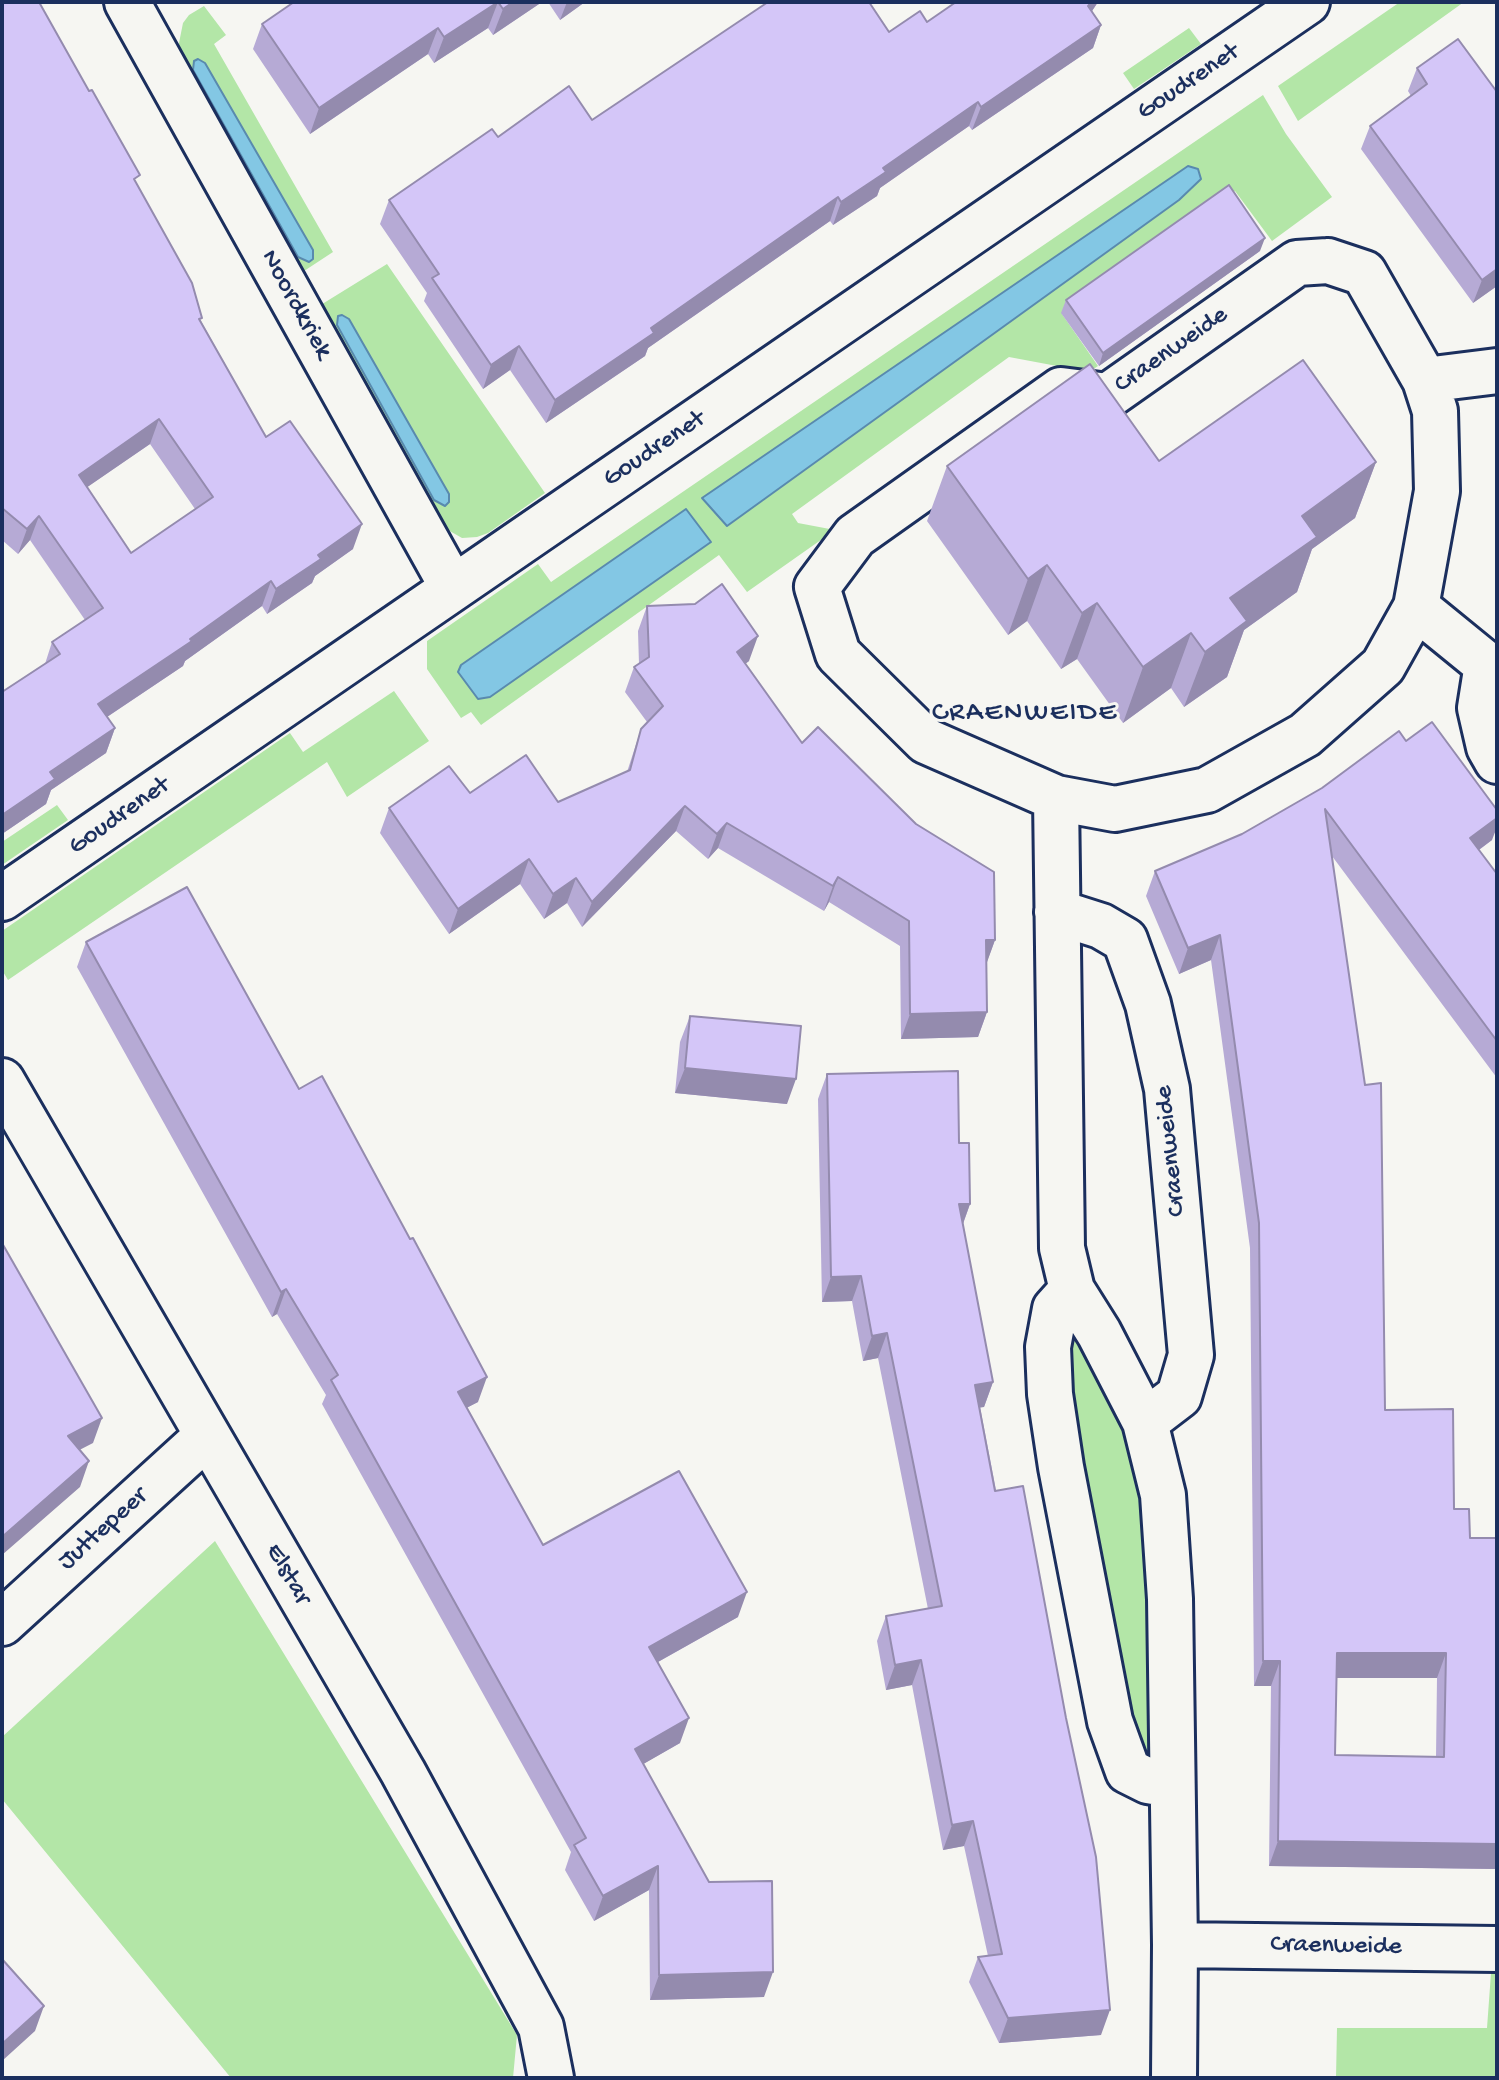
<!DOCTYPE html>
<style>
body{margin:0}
#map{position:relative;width:1499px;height:2080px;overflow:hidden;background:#f6f6f2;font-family:"Gochi Hand",sans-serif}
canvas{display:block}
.frame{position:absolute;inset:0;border:4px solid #1b2f5e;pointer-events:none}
</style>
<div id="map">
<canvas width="1499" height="2080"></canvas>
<div class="frame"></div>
</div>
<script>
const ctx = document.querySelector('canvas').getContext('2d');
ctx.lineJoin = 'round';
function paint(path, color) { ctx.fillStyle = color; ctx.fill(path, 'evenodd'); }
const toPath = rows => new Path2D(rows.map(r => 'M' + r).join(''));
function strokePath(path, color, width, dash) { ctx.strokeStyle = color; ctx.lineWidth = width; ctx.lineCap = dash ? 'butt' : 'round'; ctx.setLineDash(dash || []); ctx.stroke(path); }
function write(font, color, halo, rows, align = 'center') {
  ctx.font = font + ' "Gochi Hand",sans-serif'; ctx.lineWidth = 6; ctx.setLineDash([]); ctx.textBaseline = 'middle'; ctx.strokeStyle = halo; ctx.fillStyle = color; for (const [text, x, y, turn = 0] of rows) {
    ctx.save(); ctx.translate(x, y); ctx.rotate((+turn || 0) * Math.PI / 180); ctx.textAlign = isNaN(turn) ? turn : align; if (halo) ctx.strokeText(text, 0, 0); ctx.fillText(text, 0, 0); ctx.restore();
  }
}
paint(toPath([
 [1400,2,1464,2,1298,121,1278,86],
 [204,6,226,35,214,44,333,252,301,273,180,59,178,48,183,23,189,15],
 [1189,28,1201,44,1134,89,1123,73],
 [1263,95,1286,134,1332,197,1272,241,1235,191,1062,314,1098,366,1089,372,1009,357,792,514,798,523,835,530,747,592,719,555,481,725,471,712,461,718,427,669,427,641,538,564,551,582],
 [387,264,545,493,488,533,477,537,462,538,448,530,439,516,319,306],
 [394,691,429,741,347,797,327,762,8,980,2,970,2,931,290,733,303,752],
 [57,805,68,820,2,865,2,842],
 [1070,1334,1081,1342,1114,1400,1141,1490,1151,1718,1149,1754,1135,1749,1058,1349],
 [215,1541,517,2035,513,2078,231,2078,2,1799,2,1737],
 [1491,1973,1497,1973,1497,2078,1336,2078,1337,2028,1487,2028]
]), '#b3e6a7');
const water = toPath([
 [198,59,205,63,313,250,313,259,309,262,298,257,193,70,194,61,198,59],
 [1188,166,1198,169,1201,179,1179,200,727,526,702,498,1188,166],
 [342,315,349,319,449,494,449,502,445,506,434,500,337,325,338,316,342,315],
 [686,509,711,542,490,697,478,699,458,672,461,665,686,509]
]);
paint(water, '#83c7e4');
strokePath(water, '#598aae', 2);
const street = toPath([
 [127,2,453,588],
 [1328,261,1364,273,1425,380,1435,411,1437,491,1416,607,1383,666,1305,735,1207,790,1115,809,1056,798,926,741,838,654,817,587,855,536,1061,390,1108,396,1297,263,1328,261],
 [1425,380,1497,371],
 [1416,607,1497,673],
 [1487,664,1480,708,1489,747,1497,761],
 [1056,798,1062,1248,1072,1290,1099,1333,1145,1422,1163,1495,1170,1599,1175,1945,1174,2078],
 [2,898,1307,2],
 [1057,912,1101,926,1125,940,1148,1004,1167,1089,1191,1355,1179,1396,1145,1422],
 [2,1081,403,1772,541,2027,551,2078],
 [1072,1290,1055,1309,1048,1347,1050,1394,1061,1467,1110,1721,1128,1771,1148,1781,1172,1785],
 [2,1623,206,1437],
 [1175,1945,1497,1949]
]);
strokePath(street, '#1b2f5e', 50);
strokePath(street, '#f6f6f2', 44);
paint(toPath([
 [2,2,137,185,201,321,266,437,353,549,315,576,312,583,267,614,262,606,185,661,183,666,107,717,115,728,106,753,51,790,46,804,2,834,2,692,45,664,52,642,85,620,30,540,18,554,2,540],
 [150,444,195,509,131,553,87,487],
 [294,2,542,2,493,35,488,28,434,63,428,54,310,134,253,49,262,24],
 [548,2,585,2,560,20],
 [1098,2,1092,11,1101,25,1093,48,972,130,969,126,880,188,877,196,833,225,830,221,648,348,645,356,546,423,510,370,483,389,424,301,427,293,380,224,389,200,498,137,592,120,927,22],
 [1417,68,1497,92,1497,286,1473,303,1361,149,1370,126,1411,96,1408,91],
 [1260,251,1099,366,1061,313,1066,300],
 [1159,461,1376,462,1355,518,1312,549,1297,592,1244,630,1227,677,1184,707,1171,688,1123,723,1077,659,1061,669,1027,621,1008,635,927,521,947,466],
 [647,606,749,661,745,664,802,743,995,940,986,964,987,1012,978,1037,901,1039,900,946,829,902,824,911,718,848,708,859,676,831,582,927,567,903,544,919,520,884,449,934,380,833,389,808,470,793,558,802,627,772,641,729,647,722,625,692,634,667,639,664,638,631],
 [1406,741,1492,840,1479,850,1497,874,1497,1078,1332,856,1385,1410,1454,1509,1470,1538,1497,1869,1269,1866,1271,1686,1254,1686,1250,1248,1211,960,1179,974,1146,896,1155,871,1242,834],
 [1336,1678,1437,1678,1436,1757,1335,1755],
 [86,942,299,1089,478,1402,466,1408,543,1545,738,1617,658,1662,680,1743,643,1764,764,1997,650,2000,649,1890,594,1921,565,1870,571,1852,322,1404,326,1395,277,1314,272,1317,77,967],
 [690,1016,787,1104,675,1093,680,1042],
 [827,1074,959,1143,970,1204,963,1224,993,1382,984,1407,980,1407,1101,2035,999,2043,969,1982,978,1957,988,1956,964,1846,943,1850,912,1685,886,1690,877,1641,886,1616,928,1609,878,1358,863,1361,852,1301,822,1302,818,1099]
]), '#b6aad5');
paint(toPath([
 [498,2,488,28,434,63,444,37],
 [513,2,542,2,493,35,503,9],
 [567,2,585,2,560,20],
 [1091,2,1098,2,1080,29,1088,6],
 [1101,25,1093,48,972,130,981,107],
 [438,28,428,54,310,134,319,108],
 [978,102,969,126,880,188,877,196,833,225,841,202,883,168],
 [838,197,830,221,648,348,645,356,546,423,555,400,651,328],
 [1265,238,1260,251,1099,366,1103,353],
 [1497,269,1497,286,1473,303,1482,280],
 [519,346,510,370,483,389,491,365],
 [159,419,150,444,70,499,79,475],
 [1376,462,1355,518,1312,549,1297,592,1244,630,1227,677,1184,707,1205,652,1230,598,1302,516],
 [39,516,30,540,18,554,27,529],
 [362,524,353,549,315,576,312,583,267,614,276,589,318,555],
 [1047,565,1027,621,1008,635,1028,579],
 [271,581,262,606,185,661,183,666,89,729,98,704],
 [1097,603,1077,659,1061,669,1082,613],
 [1191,633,1171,688,1123,723,1143,667],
 [758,636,749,661,728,677,737,652],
 [115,728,106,753,51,790,46,804,2,834,2,815,50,772],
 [685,806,676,831,582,927,592,902],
 [1497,818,1497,827,1492,840,1461,863,1470,838],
 [727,823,718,848,708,859,717,834],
 [529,859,520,884,449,934,458,909],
 [838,877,829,902,824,911,833,886],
 [576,878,567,903,544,919,553,894],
 [1220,935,1211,960,1179,974,1188,948],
 [986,940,995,940,986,965],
 [987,1012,978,1037,901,1039,910,1014],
 [685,1068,796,1079,787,1104,675,1093],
 [959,1204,970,1204,961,1229],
 [861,1276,852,1301,822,1302,831,1277],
 [286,1289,277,1314,272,1317,281,1292],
 [887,1333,878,1358,863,1361,872,1336],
 [487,1377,478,1402,449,1417,458,1392],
 [993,1382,984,1407,966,1410,975,1385],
 [102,1418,93,1443,58,1461,68,1436],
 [89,1461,80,1487,2,1555,2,1537],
 [747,1592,738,1617,640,1672,649,1647],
 [1337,1653,1446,1653,1437,1678,1328,1678],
 [921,1660,912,1685,886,1690,895,1665],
 [1263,1661,1280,1661,1271,1686,1254,1686],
 [689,1718,680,1743,626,1774,635,1749],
 [973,1821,964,1846,943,1850,952,1825],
 [1278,1841,1497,1844,1497,1869,1269,1866],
 [658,1866,649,1890,594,1921,603,1896],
 [773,1972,764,1997,650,2000,659,1975],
 [44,2006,35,2031,2,2061,2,2044],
 [1110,2010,1101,2035,999,2043,1008,2018]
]), '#948bae');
const building = toPath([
 [2,2,39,2,89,91,92,90,140,175,134,179,192,283,202,318,199,319,266,437,290,421,362,524,318,555,321,559,276,589,271,581,190,639,192,641,98,704,115,728,50,772,55,779,2,815,2,692,60,654,52,642,103,608,39,516,27,529,2,508,2,2],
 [159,419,213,497,131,553,79,475,159,419],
 [294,2,513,2,503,9,498,2,444,37,438,28,319,108,262,24,294,2],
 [768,2,869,2,889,32,920,11,927,22,956,2,1091,2,1088,6,1101,25,981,107,978,102,883,168,886,172,841,202,838,197,651,328,654,333,555,400,519,346,491,365,432,278,439,274,389,200,492,129,498,137,569,86,592,120,768,2],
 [1458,39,1497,92,1497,269,1482,280,1370,126,1427,84,1417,68,1458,39],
 [1229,185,1265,238,1103,353,1066,300,1229,185],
 [1303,360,1376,462,1302,516,1317,537,1230,598,1247,621,1205,652,1191,633,1143,667,1097,603,1082,613,1047,565,1028,579,947,466,1090,364,1159,461,1303,360],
 [722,584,758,636,737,652,802,743,818,727,916,824,994,872,995,940,986,940,987,1012,910,1014,909,921,838,877,833,886,727,823,717,834,685,806,592,902,576,878,553,894,529,859,458,909,389,808,449,766,470,793,526,755,558,802,630,770,641,729,663,706,634,667,649,657,647,606,695,604,722,584],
 [1432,722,1497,810,1497,818,1470,838,1497,874,1497,1041,1325,809,1365,1085,1381,1083,1385,1410,1453,1409,1454,1509,1469,1509,1470,1538,1497,1538,1497,1844,1278,1841,1280,1661,1263,1661,1259,1223,1220,935,1188,948,1155,871,1242,834,1322,788,1399,731,1406,741,1432,722],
 [1337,1653,1446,1653,1444,1757,1335,1755,1337,1653],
 [187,887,299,1089,322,1076,410,1239,413,1238,487,1377,458,1392,543,1545,679,1471,747,1592,649,1647,689,1718,635,1749,709,1882,772,1881,773,1972,659,1975,658,1866,603,1896,574,1845,586,1838,331,1380,338,1375,286,1289,281,1292,86,942,187,887],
 [690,1016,801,1026,796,1079,685,1068,690,1016],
 [958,1071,959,1143,969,1143,970,1204,959,1204,993,1382,975,1385,995,1491,1023,1486,1066,1718,1096,1857,1110,2010,1008,2018,978,1957,1002,1954,973,1821,952,1825,921,1660,895,1665,886,1616,942,1606,887,1333,872,1336,861,1276,831,1277,827,1074,958,1071],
 [2,1243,102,1418,68,1436,89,1461,2,1537,2,1243],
 [2,1959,44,2006,2,2044,2,1959]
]);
paint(building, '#d4c6f8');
strokePath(building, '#948bae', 2);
write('26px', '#1b2f5e', '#f6f6f2', [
 ["Goudrenet",1189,83,-34],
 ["Noordkriek",295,305,61],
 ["Craenweide",1172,351,-35],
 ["Goudrenet",655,450,-34],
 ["Goudrenet",120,817,-35],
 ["Craenweide",1172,1151,-96],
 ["Juttepeer",104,1530,-42],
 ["Elstar",287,1575,60],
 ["Craenweide",1336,1947,1]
]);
ctx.letterSpacing = '2px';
write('28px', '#1b2f5e', '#f6f6f2', [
 ["CRAENWEIDE",1025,715]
]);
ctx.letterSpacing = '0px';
</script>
